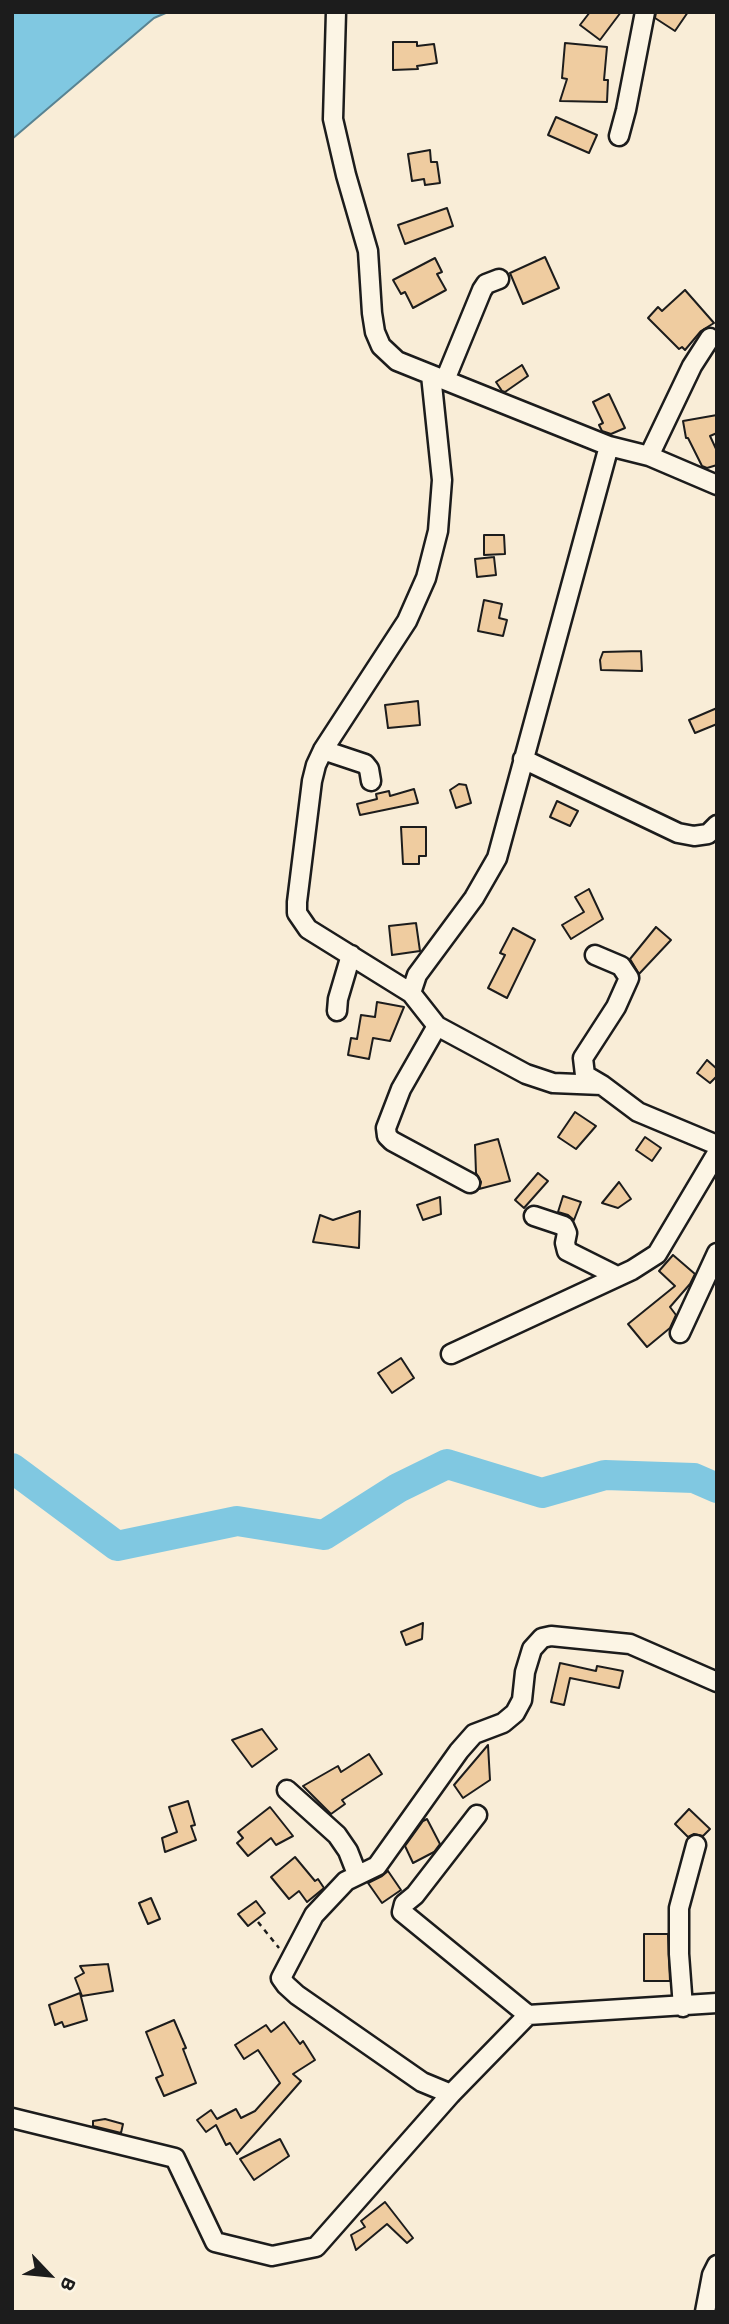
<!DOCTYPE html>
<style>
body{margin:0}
#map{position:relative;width:729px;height:2324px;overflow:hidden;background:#f9edd7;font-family:Itim,sans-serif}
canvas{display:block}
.frame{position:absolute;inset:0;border:14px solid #1c1c1c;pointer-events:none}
.north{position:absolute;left:14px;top:2240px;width:70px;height:70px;-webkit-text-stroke:5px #fcf5e5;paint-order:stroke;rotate:116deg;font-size:19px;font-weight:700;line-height:28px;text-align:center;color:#1c1c1c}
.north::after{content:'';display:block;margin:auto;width:24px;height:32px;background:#1c1c1c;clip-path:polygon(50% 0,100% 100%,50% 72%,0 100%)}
</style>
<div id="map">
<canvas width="729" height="2324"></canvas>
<div class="frame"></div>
<div class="north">B</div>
</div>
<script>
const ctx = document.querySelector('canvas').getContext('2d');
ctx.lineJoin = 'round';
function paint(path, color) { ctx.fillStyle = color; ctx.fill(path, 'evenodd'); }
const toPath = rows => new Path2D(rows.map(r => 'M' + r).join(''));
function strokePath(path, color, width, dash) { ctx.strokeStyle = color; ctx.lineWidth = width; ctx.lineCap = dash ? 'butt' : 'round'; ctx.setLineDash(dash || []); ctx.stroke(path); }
const water = toPath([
 [12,12,168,12,154,18,12,139,12,12]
]);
paint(water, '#80c8e1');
strokePath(water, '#588392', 2);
strokePath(toPath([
 [12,1468,117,1546,237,1521,324,1535,398,1488,447,1464,542,1493,605,1475,694,1478,717,1488]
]), '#80c8e1', 30);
const building = toPath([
 [590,12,621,12,600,40,580,25,590,12],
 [656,12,688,12,675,31,655,18,656,12],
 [393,42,417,42,417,46,434,44,437,63,417,66,418,69,393,70,393,42],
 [565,43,607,47,604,80,608,80,607,102,560,101,567,79,562,78,565,43],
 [556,117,597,135,589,153,548,135,556,117],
 [430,150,431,162,437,162,440,183,425,185,424,179,412,181,408,154,430,150],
 [447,208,453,226,405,244,398,225,447,208],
 [545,257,559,288,523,304,510,273,545,257],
 [435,258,442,272,437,274,446,290,413,308,405,292,401,294,393,280,435,258],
 [685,290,714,323,701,331,685,350,682,347,679,349,648,318,658,307,662,311,685,290],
 [522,365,528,376,505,392,502,391,496,382,522,365],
 [609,394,625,428,611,434,602,431,599,425,603,423,593,402,609,394],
 [717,415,717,433,710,436,717,451,717,465,707,468,702,466,688,438,686,438,683,421,717,415],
 [484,535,504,535,505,554,484,555,484,535],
 [494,557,496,575,477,577,475,559,494,557],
 [484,600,502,604,499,618,507,620,503,636,478,631,484,600],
 [641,651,642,671,601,670,600,660,603,652,641,651],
 [418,701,420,725,388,728,385,705,418,701],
 [717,708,717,724,695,733,689,720,717,708],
 [459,784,466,785,471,803,456,808,450,790,459,784],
 [414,789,418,803,360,815,357,804,377,799,376,794,389,791,390,796,414,789],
 [557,801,578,811,570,826,550,817,557,801],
 [401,827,426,827,426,856,419,856,419,864,403,864,401,827],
 [589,889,603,919,571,939,562,925,584,912,575,897,589,889],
 [416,923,420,951,392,955,389,926,416,923],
 [656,927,671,940,639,974,630,959,656,927],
 [513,928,535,940,507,998,488,988,505,955,500,953,513,928],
 [377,1002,404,1007,390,1041,373,1038,369,1059,348,1055,351,1038,357,1039,361,1015,375,1017,377,1002],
 [707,1060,717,1069,717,1076,710,1083,697,1073,707,1060],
 [575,1112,596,1126,576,1149,558,1137,575,1112],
 [645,1137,661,1148,652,1161,636,1150,645,1137],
 [498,1139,510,1181,479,1189,481,1182,476,1173,475,1145,498,1139],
 [538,1173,548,1181,524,1208,515,1200,538,1173],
 [619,1182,631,1199,618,1208,602,1203,619,1182],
 [563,1196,581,1202,574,1220,568,1215,558,1212,563,1196],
 [440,1197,441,1214,423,1220,417,1205,440,1197],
 [360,1211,359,1248,313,1242,320,1215,333,1220,360,1211],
 [673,1255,695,1274,690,1284,670,1307,676,1315,670,1328,647,1347,628,1324,675,1286,659,1271,673,1255],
 [401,1358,414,1378,392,1393,378,1373,401,1358],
 [423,1623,422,1639,406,1645,401,1632,423,1623],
 [560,1663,596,1671,597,1666,623,1671,619,1688,570,1678,564,1705,551,1702,560,1663],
 [262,1729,277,1749,252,1767,232,1740,262,1729],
 [488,1745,490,1780,463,1798,454,1785,488,1745],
 [369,1754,382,1774,342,1800,345,1804,331,1814,303,1786,338,1766,341,1772,369,1754],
 [188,1801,195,1825,191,1826,196,1840,165,1852,162,1838,177,1832,169,1807,188,1801],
 [270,1807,293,1836,276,1845,271,1838,248,1856,237,1843,243,1838,238,1832,270,1807],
 [689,1809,710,1829,703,1836,694,1834,688,1837,675,1824,689,1809],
 [427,1819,440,1844,434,1852,413,1863,405,1846,423,1821,427,1819],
 [295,1857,315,1881,318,1879,324,1888,307,1902,299,1891,289,1899,271,1877,295,1857],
 [388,1871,401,1890,382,1903,368,1883,382,1876,388,1871],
 [151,1898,160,1919,148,1924,139,1903,151,1898],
 [256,1901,265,1913,248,1926,238,1914,256,1901],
 [644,1934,668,1934,670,1981,644,1981,644,1934],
 [108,1964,113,1991,82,1996,75,1978,84,1973,80,1966,108,1964],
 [80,1993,87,2020,64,2027,62,2022,55,2025,49,2005,80,1993],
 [174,2020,186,2048,183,2049,196,2083,164,2096,156,2078,163,2075,146,2032,174,2020],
 [284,2022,300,2044,303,2041,315,2060,293,2074,301,2081,237,2154,230,2143,226,2145,216,2125,206,2132,197,2120,211,2110,217,2119,236,2109,241,2118,255,2111,280,2083,258,2050,244,2059,235,2045,266,2025,271,2032,284,2022],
 [105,2119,123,2124,121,2133,93,2126,93,2121,105,2119],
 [280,2139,289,2156,254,2180,240,2159,280,2139],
 [385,2202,413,2238,407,2243,387,2224,356,2250,351,2235,365,2227,361,2221,385,2202]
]);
paint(building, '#efcca0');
strokePath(building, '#1c1c1c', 2);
const minor = toPath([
 [336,12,333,119,346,175,368,251,372,313,375,332,381,346,397,361,609,446,649,456,717,485],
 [619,136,626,110,645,12],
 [445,380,482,290,486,284,499,279],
 [649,456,692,366,710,338],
 [323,750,365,764,369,769,371,781],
 [523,759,678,833,694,836,708,834,717,825],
 [595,955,621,966,629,978,616,1007,583,1058,585,1075,602,1085,638,1112,717,1145],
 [411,993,308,929,297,913,297,902,312,781,316,765,323,750,407,621,426,578,438,531,442,480,431,375],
 [337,1011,338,999,351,955],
 [437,1026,401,1089,386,1128,387,1136,392,1141,470,1183],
 [602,1085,553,1083,526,1074,437,1026,411,993,417,975,474,898,497,858,609,446],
 [534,1216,564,1226,567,1233,565,1243,567,1251,617,1276],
 [680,1333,717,1253],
 [451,1354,632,1270,657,1254,717,1153],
 [287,1790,337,1835,348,1851,357,1874],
 [477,1815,415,1895,404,1904,402,1912,528,2015,717,2003],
 [683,2007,679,1954,679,1908,696,1845],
 [451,2094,422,2082,297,1995,286,1985,281,1978,314,1915,346,1881,377,1866,459,1751,474,1734,503,1723,515,1713,522,1700,525,1672,532,1649,542,1638,551,1636,630,1644,717,1682],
 [12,2118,175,2158,215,2242,272,2256,316,2247,451,2094,528,2015],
 [705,2312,712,2275,717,2265]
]);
strokePath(minor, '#1c1c1c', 23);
strokePath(toPath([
 [258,1922,279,1948]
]), '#1c1c1c', 2.5, [5, 5]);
strokePath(minor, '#fcf5e5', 18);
</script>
